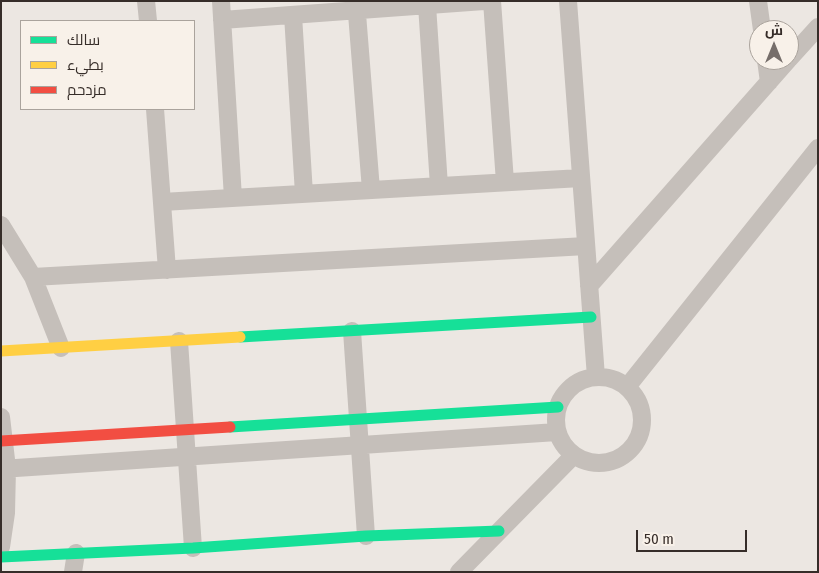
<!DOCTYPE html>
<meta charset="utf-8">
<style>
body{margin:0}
#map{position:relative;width:819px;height:573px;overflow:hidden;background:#ece7e2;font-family:"Fira Sans Condensed",Cairo,sans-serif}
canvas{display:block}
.frame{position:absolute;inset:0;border:2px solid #362d29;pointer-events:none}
.legend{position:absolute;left:20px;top:20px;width:175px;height:90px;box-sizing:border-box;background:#f8f1e9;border:1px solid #aaa39c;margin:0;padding:6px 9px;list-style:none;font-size:15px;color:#362d29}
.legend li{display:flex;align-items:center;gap:10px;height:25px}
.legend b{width:25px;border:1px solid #aaa39c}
.north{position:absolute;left:749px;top:20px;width:50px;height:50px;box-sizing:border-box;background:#f8f1e9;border:1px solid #aaa39c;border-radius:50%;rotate:0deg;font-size:14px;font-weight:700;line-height:20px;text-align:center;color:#362d29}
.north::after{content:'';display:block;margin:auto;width:18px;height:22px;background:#766e6a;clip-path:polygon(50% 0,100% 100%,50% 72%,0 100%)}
.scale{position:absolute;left:636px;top:530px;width:111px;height:22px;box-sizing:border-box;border:2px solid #362d29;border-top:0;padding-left:6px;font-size:15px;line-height:18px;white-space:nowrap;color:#362d29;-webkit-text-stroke:4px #f8f1e9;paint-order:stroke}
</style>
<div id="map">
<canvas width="819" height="573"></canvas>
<div class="frame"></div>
<ul class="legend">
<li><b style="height:6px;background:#16e098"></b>سالك</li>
<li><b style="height:6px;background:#ffcf43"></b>بطيء</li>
<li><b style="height:6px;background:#f24e42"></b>مزدحم</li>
</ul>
<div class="north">ش</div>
<div class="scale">50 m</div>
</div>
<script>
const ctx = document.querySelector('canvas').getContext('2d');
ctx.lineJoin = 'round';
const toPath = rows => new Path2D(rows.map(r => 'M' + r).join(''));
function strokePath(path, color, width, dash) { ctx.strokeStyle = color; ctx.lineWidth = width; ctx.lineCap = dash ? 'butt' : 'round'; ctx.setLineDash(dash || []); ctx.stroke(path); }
strokePath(toPath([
 [146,1,148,21],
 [221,1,233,198],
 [356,1,371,190],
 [492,1,505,182],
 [568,1,596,377],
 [758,1,762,30],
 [427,5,439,186],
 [293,15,304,194],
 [222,20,484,1],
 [789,59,818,27],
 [766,60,769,82],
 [155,109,167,270],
 [162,202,581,178],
 [1,225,33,277,61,348],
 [33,277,586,246],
 [589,286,788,60],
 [352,331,366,536],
 [179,341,193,548],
 '556 420a43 43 0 1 1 86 0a43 43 0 1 1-86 0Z',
 [627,387,818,148],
 [1,417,7,468,6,513,1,547],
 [1,469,557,432],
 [73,572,76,553],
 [459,572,574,455]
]), '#c5bfba', 18);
strokePath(toPath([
 [240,337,591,317],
 [230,427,558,407],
 [1,557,193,548,366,536,499,531]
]), '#16e098', 11);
strokePath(toPath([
 [1,351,240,337]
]), '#ffcf43', 11);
strokePath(toPath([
 [1,441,230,427]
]), '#f24e42', 11);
</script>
